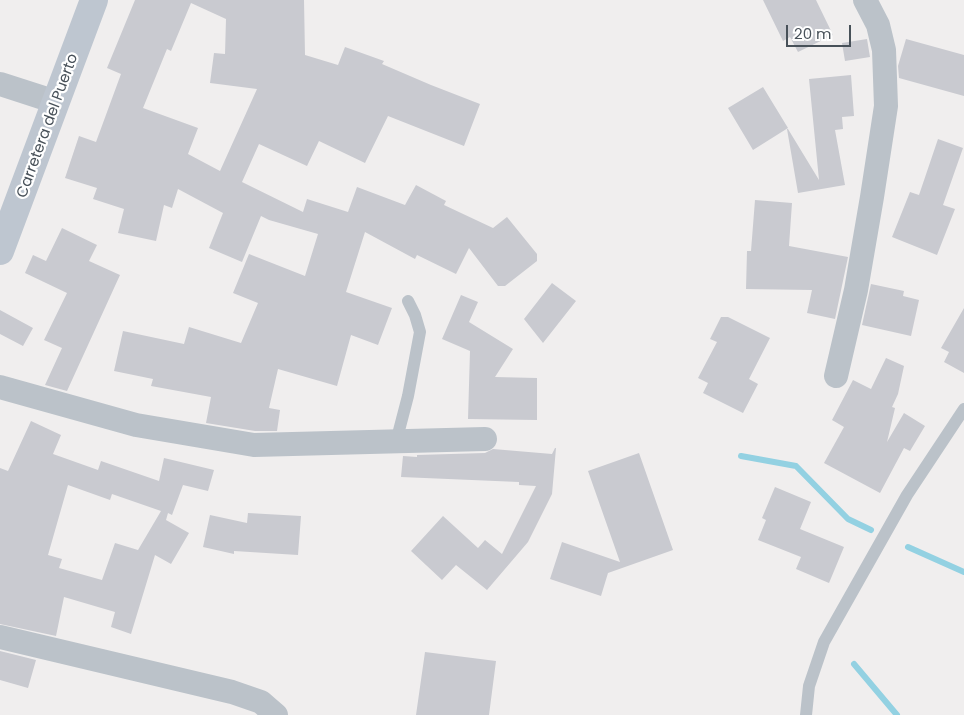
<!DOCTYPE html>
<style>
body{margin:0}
#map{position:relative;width:964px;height:715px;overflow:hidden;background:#f0eeee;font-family:Poppins,sans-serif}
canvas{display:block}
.scale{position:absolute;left:786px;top:25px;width:65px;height:22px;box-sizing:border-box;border:2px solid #485159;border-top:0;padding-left:6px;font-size:15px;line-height:18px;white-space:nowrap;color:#485159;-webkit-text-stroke:4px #fff;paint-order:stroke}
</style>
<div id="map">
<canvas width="964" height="715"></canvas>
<div class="scale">20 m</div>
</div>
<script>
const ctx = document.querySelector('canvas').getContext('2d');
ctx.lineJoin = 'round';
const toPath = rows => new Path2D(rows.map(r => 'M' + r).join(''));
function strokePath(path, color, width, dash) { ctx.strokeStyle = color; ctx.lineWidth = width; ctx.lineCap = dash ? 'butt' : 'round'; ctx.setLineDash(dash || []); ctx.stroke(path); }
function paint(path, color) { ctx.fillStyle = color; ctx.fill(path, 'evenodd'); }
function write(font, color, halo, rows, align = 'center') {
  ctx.font = font + ' Poppins,sans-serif'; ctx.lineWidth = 4.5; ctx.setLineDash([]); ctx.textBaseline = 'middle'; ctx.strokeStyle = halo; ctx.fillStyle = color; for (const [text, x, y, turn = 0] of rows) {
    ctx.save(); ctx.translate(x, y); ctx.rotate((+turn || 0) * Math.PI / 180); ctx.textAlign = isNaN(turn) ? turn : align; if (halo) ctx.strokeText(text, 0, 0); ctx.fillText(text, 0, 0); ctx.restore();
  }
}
strokePath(toPath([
 [741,456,796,466,848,519,871,530],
 [908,547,964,572],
 [854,664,897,715]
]), '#93d1e2', 6);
paint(toPath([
 [135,0,304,0,305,55,338,65,345,47,384,61,382,64,431,85,480,104,464,146,388,116,365,163,319,141,307,166,259,144,242,182,303,212,307,199,348,212,357,187,405,205,416,185,446,201,444,205,493,228,507,217,537,254,537,261,505,286,498,286,469,248,456,274,417,255,415,259,365,232,346,292,392,308,378,345,351,335,337,386,278,369,269,408,280,410,277,431,255,431,206,423,211,397,151,386,153,379,114,371,123,331,184,344,189,327,241,343,258,303,233,293,249,254,305,276,318,234,269,220,261,216,242,262,209,248,223,213,178,189,172,208,164,205,156,241,118,233,124,209,93,199,97,188,65,178,79,136,96,142,121,74,107,68],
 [191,3,226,19,225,54,214,53,210,83,257,89,220,171,188,154,198,128,143,108,167,49,171,51],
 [763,0,816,0,833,35,798,52,790,37,783,41],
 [867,39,870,57,845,61,842,43],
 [906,39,964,55,964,96,899,78,898,66],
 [851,75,854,116,842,117,843,129,835,130,845,185,798,193,787,129,788,129,819,180,809,79],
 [763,87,788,128,753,150,728,108],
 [938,139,963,148,943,205,955,209,937,255,892,237,910,192,919,195],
 [755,200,792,203,789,246,848,257,835,319,807,313,812,290,746,289,747,251,751,251],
 [62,228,97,245,89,261,120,275,67,391,45,385,62,348,44,340,67,293,25,273,33,255,46,261],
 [552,283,576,301,543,343,524,319],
 [871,284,904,291,903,296,919,300,911,336,862,325],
 [461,295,478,302,469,322,513,349,495,377,537,378,537,420,468,419,470,351,442,339],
 [964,308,964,373,944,362,949,352,941,348],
 [0,310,33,328,23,346,0,334],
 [721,317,728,317,770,338,749,379,758,384,743,413,703,393,708,383,698,378,717,342,710,339],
 [886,358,904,366,898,394,892,407,895,408,887,442,904,413,925,426,910,451,904,448,880,493,824,463,844,427,832,420,853,380,871,389],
 [31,421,61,435,53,454,98,470,101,461,159,481,164,458,214,470,208,491,183,485,172,515,168,513,166,520,189,533,171,564,155,555,131,634,111,627,115,612,64,597,56,636,0,624,0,468,8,471],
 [68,485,110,500,112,494,161,511,138,550,115,543,102,580,59,568,62,559,48,555],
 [555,448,556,448,552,494,528,542,487,590,456,565,442,580,411,551,443,516,478,548,485,540,502,554,536,486,519,485,519,482,401,477,403,456,417,457,417,455,485,453,493,449,552,454],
 [639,453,673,550,608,573,601,596,550,579,562,542,620,562,588,471],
 [775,487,811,502,800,529,844,547,829,583,796,569,801,557,758,540,766,520,762,518],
 [248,513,301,516,298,555,234,551,234,554,203,547,210,515,247,523],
 [0,651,36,660,28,688,0,680],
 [425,652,496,661,489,715,416,715]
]), '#c9cad0');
strokePath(toPath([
 [396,442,408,396,420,332,415,315,408,301],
 [806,715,809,686,824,642,907,495,964,409]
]), '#bbc2c9', 12);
strokePath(toPath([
 [0,84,56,102],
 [836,376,856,290,872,197,886,106,884,50,878,25,865,0],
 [0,387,136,425,254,445,485,439],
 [0,637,232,692,261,702,276,715]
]), '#bbc2c9', 24);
strokePath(toPath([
 [0,251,94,0]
]), '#bec6d0', 28);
write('15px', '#485159', '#fff', [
 ["Carretera del Puerto",48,126,-70]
]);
</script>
